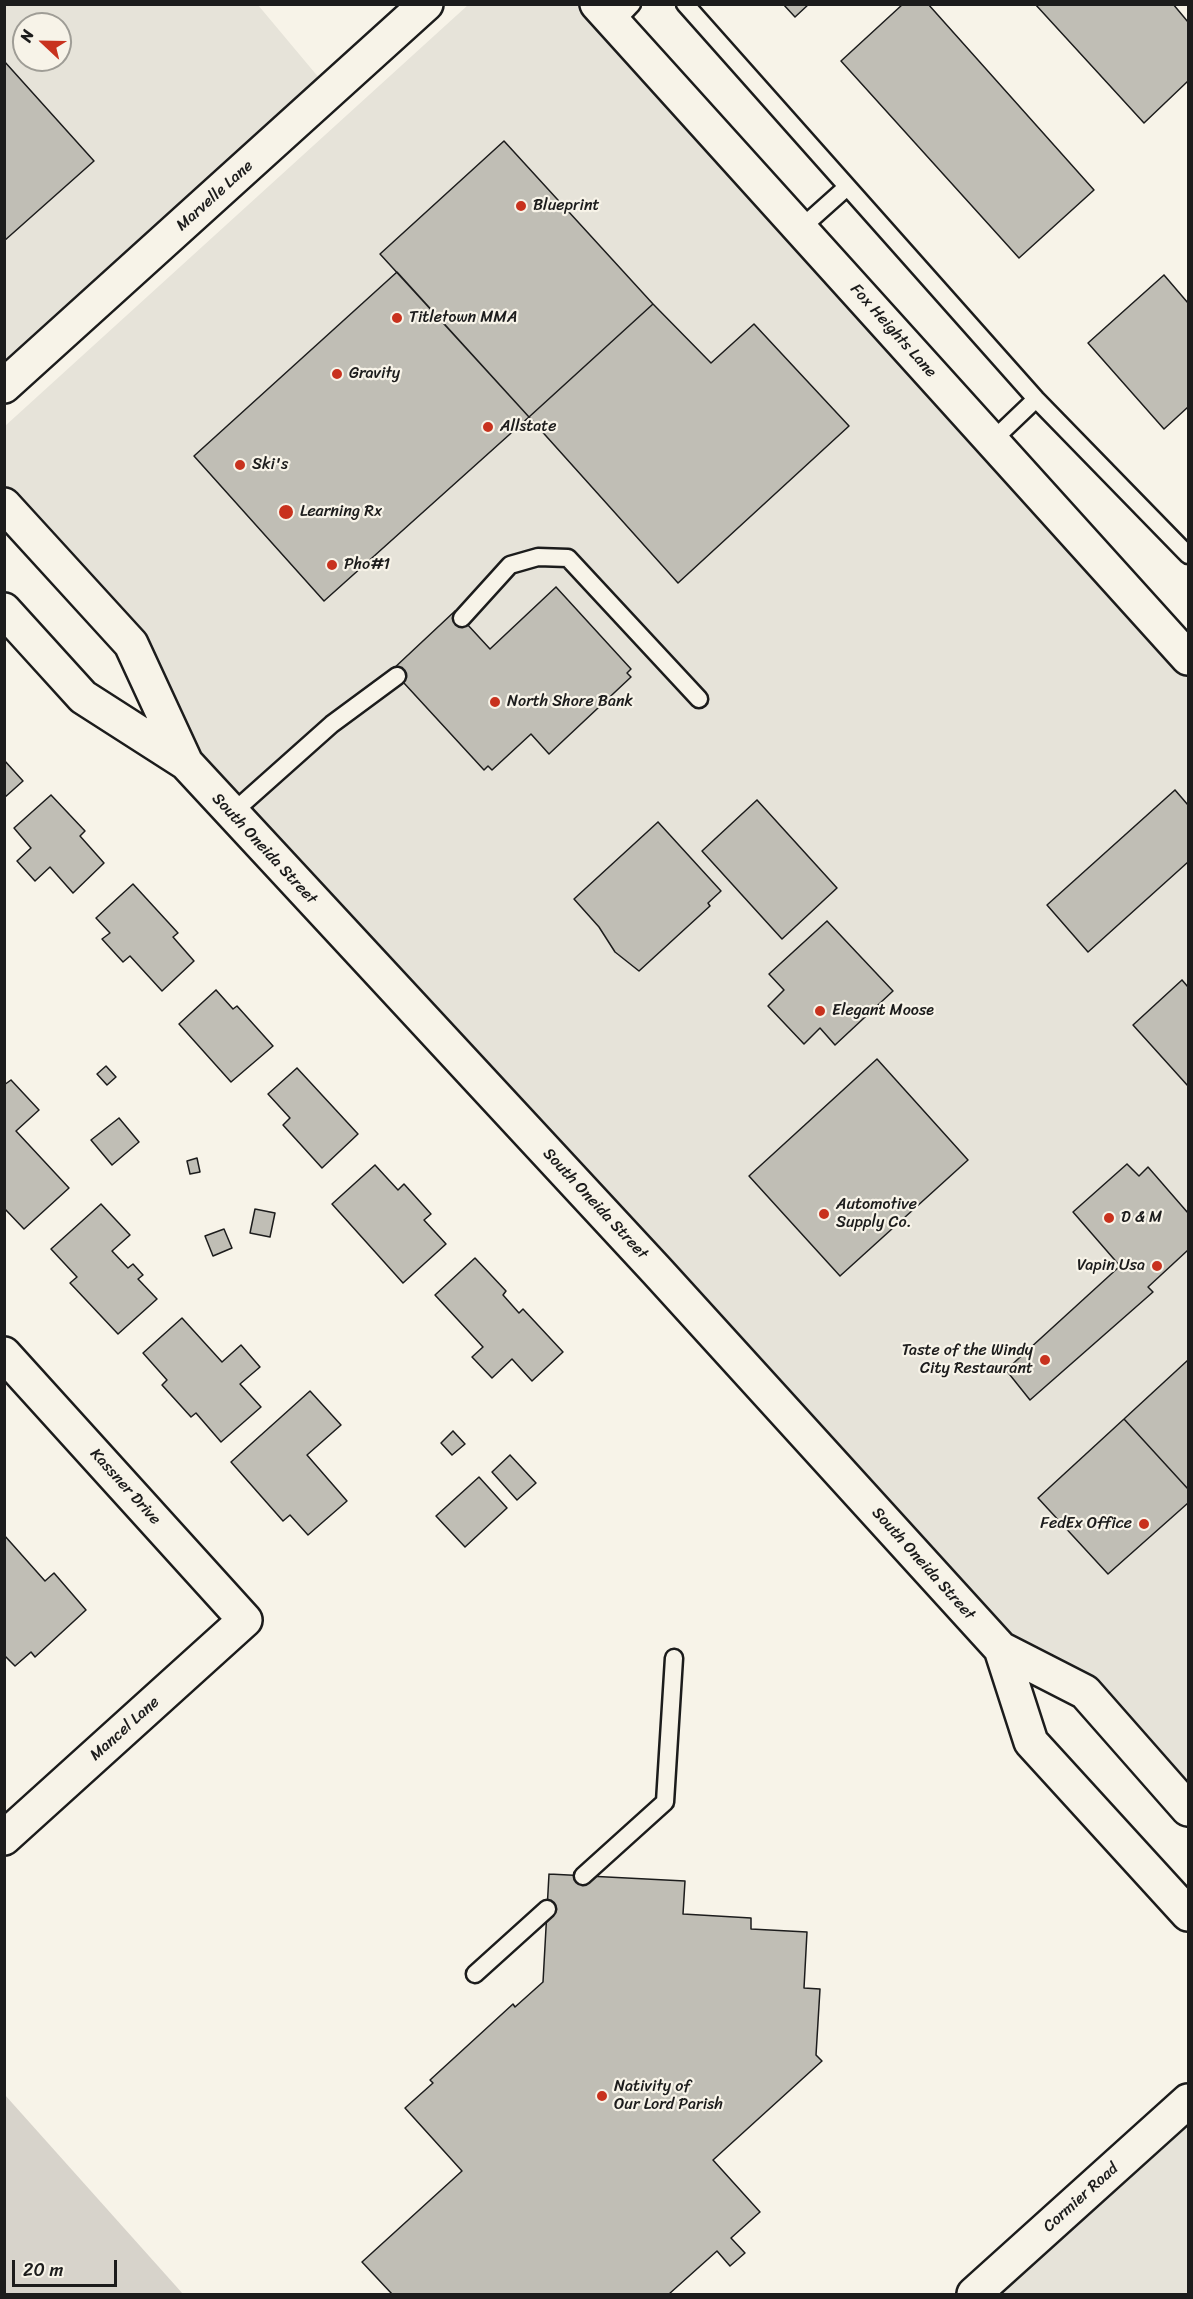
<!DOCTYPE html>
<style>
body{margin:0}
#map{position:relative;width:1193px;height:2299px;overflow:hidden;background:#f7f3e8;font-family:Sriracha,sans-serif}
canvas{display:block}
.frame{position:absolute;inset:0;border:6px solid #1c1c1c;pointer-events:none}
.north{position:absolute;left:12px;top:12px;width:60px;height:60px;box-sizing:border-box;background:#f7f3e8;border:2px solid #9f9d96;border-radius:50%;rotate:292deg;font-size:16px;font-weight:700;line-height:24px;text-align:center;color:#1c1c1c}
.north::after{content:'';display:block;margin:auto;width:21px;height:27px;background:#c8321e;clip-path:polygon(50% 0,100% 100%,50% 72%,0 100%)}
.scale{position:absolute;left:12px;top:2260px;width:105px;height:27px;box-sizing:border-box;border:3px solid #1c1c1c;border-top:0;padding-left:8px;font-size:18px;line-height:21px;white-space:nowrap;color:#1c1c1c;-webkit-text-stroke:4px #f7f3e8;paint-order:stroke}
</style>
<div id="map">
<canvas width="1193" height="2299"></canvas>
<div class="frame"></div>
<div class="north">N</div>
<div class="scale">20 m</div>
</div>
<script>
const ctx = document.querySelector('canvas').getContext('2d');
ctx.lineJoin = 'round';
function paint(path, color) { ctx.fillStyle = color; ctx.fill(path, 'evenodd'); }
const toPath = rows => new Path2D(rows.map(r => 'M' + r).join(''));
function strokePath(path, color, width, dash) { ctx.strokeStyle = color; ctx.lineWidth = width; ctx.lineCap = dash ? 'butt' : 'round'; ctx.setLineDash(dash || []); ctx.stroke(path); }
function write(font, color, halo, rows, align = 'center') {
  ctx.font = font + ' Sriracha,sans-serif'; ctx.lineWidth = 4.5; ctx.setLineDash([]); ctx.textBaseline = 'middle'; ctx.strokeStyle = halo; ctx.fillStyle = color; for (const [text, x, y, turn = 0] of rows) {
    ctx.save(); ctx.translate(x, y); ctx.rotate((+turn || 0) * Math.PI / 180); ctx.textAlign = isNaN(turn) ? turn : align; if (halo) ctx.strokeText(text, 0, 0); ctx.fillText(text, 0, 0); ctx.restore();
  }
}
paint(toPath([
 [5,5,258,5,330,91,5,386],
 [24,24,60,24,60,60,24,60],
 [468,5,597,5,1188,658,1188,1809,1085,1692,1001,1649,231,814,131,644,5,505,5,426],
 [1188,2101,1188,2294,974,2294]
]), '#e6e3d9');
paint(toPath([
 [5,2095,183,2294,5,2294]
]), '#d7d3cb');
const building = toPath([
 [783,4,809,4,795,17,783,4],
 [903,4,928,4,1094,190,1019,258,841,61,903,4],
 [1035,4,1173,4,1188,22,1188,81,1144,123,1035,4],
 [4,61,94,161,4,241,4,61],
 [504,141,653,304,529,417,380,254,504,141],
 [397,272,529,417,324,601,194,456,397,272],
 [1164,275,1188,303,1188,407,1164,429,1088,343,1164,275],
 [653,304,711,363,754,324,849,426,678,583,529,417,653,304],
 [556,587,631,669,627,673,631,677,549,754,531,734,492,770,488,766,484,770,392,670,455,611,490,649,556,587],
 [4,760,23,781,4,798,4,760],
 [1175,790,1188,805,1188,862,1088,952,1047,905,1175,790],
 [51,795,85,831,80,836,104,863,73,893,50,867,35,881,17,861,31,848,14,828,51,795],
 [757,800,837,888,782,939,702,851,757,800],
 [658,822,721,891,708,903,710,906,639,971,615,952,599,927,574,899,658,822],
 [133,884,178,933,173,937,194,961,162,991,130,956,123,962,102,939,110,933,96,918,133,884],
 [827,921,893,991,835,1045,820,1028,804,1044,768,1006,784,990,769,974,827,921],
 [1182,980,1188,987,1188,1086,1133,1025,1182,980],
 [216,990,233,1009,237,1006,273,1046,231,1082,179,1024,216,990],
 [877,1059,968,1160,840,1276,749,1176,877,1059],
 [106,1066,116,1077,107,1085,97,1074,106,1066],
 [297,1068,358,1134,322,1168,283,1125,290,1118,268,1094,297,1068],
 [11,1080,39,1110,16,1131,69,1188,24,1229,4,1208,4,1085,11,1080],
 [119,1118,139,1142,112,1165,91,1140,119,1118],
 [197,1158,200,1172,190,1174,187,1161,197,1158],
 [1127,1164,1139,1176,1148,1167,1188,1213,1188,1250,1148,1287,1153,1292,1030,1400,1006,1370,1120,1266,1073,1212,1127,1164],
 [375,1165,398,1190,404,1184,431,1214,424,1220,446,1244,403,1283,332,1204,375,1165],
 [101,1204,130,1235,112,1251,128,1268,133,1264,143,1275,138,1279,157,1299,118,1334,70,1283,77,1277,51,1249,101,1204],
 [255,1209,275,1213,270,1237,250,1233,255,1209],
 [224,1229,232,1248,213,1256,205,1236,224,1229],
 [475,1258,506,1291,503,1295,519,1313,523,1309,563,1352,532,1381,512,1359,492,1378,472,1357,483,1347,435,1295,475,1258],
 [182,1318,222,1362,241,1345,260,1367,240,1384,261,1407,221,1442,196,1413,191,1417,162,1385,167,1380,143,1353,182,1318],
 [1188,1360,1188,1489,1124,1419,1188,1360],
 [310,1391,341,1425,307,1455,347,1501,308,1535,290,1515,283,1521,231,1462,310,1391],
 [1124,1419,1188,1489,1188,1503,1108,1574,1038,1498,1124,1419],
 [453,1431,465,1444,452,1455,441,1443,453,1431],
 [510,1455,536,1483,517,1500,492,1472,510,1455],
 [479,1477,507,1508,465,1547,436,1516,479,1477],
 [4,1535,45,1581,54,1573,86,1610,35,1657,31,1652,15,1666,4,1655,4,1535],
 [549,1874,685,1881,683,1914,751,1918,751,1929,807,1932,804,1988,820,1989,816,2055,822,2061,713,2160,760,2212,731,2238,745,2253,730,2266,717,2251,669,2294,392,2294,362,2262,462,2171,405,2108,433,2083,430,2080,513,2004,515,2007,543,1982,549,1874]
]);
paint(building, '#c0beb5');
strokePath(building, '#1c1c1c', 1.5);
const lane = toPath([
 [685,4,1036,399,1188,555],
 [614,23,632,4],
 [800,229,847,187],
 [992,441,1036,399],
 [462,618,510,565,538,557,568,558,699,699],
 [231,814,332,724,397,676],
 [583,1876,665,1802,674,1658],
 [475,1974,547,1909]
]);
const street = toPath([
 [597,4,1188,658],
 [4,386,426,4],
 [4,1354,245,1620,4,1838]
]);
const secondary = toPath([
 [4,505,131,644,186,763],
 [4,610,83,697,186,763,657,1271,1001,1649,1085,1692,1188,1809],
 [1001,1649,1031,1742,1188,1914],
 [974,2294,1188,2101]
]);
strokePath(lane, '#1c1c1c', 21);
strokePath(street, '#1c1c1c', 38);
strokePath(secondary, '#1c1c1c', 38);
strokePath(lane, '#f7f3e8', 16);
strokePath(street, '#f7f3e8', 33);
strokePath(secondary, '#f7f3e8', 33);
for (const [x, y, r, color] of [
 [521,206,6,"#c8321e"],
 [397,318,6,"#c8321e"],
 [337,374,6,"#c8321e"],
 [488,427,6,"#c8321e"],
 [240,465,6,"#c8321e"],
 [286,512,8,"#c8321e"],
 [332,565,6,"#c8321e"],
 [495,702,6,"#c8321e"],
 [820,1011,6,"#c8321e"],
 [824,1214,6,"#c8321e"],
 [1109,1218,6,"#c8321e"],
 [1157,1266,6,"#c8321e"],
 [1045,1360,6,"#c8321e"],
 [1144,1524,6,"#c8321e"],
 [602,2096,6,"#c8321e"]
]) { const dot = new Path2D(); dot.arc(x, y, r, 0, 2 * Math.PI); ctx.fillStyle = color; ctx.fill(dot); strokePath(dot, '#f7f3e8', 2); }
write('16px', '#1c1c1c', '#f7f3e8', [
 ["Marvelle Lane",215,196,-42],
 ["Fox Heights Lane",893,331,48],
 ["South Oneida Street",264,849,47],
 ["South Oneida Street",595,1204,47],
 ["Kassner Drive",125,1487,48],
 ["South Oneida Street",923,1564,48],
 ["Mancel Lane",125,1729,-42],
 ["Cormier Road",1081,2198,-42]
]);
write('16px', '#1c1c1c', '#f7f3e8', [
 ["Blueprint",533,206],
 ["Titletown MMA",409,318],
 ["Gravity",349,374],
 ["Allstate",500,427],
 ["Ski's",252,465],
 ["Learning Rx",300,512],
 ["Pho#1",344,565],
 ["North Shore Bank",507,702],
 ["Elegant Moose",832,1011],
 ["Automotive",836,1205],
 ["Supply Co.",836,1223],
 ["D & M",1121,1218],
 ["Vapin Usa",1145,1266,"right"],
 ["Taste of the Windy",1033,1351,"right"],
 ["City Restaurant",1033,1369,"right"],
 ["FedEx Office",1132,1524,"right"],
 ["Nativity of",614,2087],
 ["Our Lord Parish",614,2105]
], 'left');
</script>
